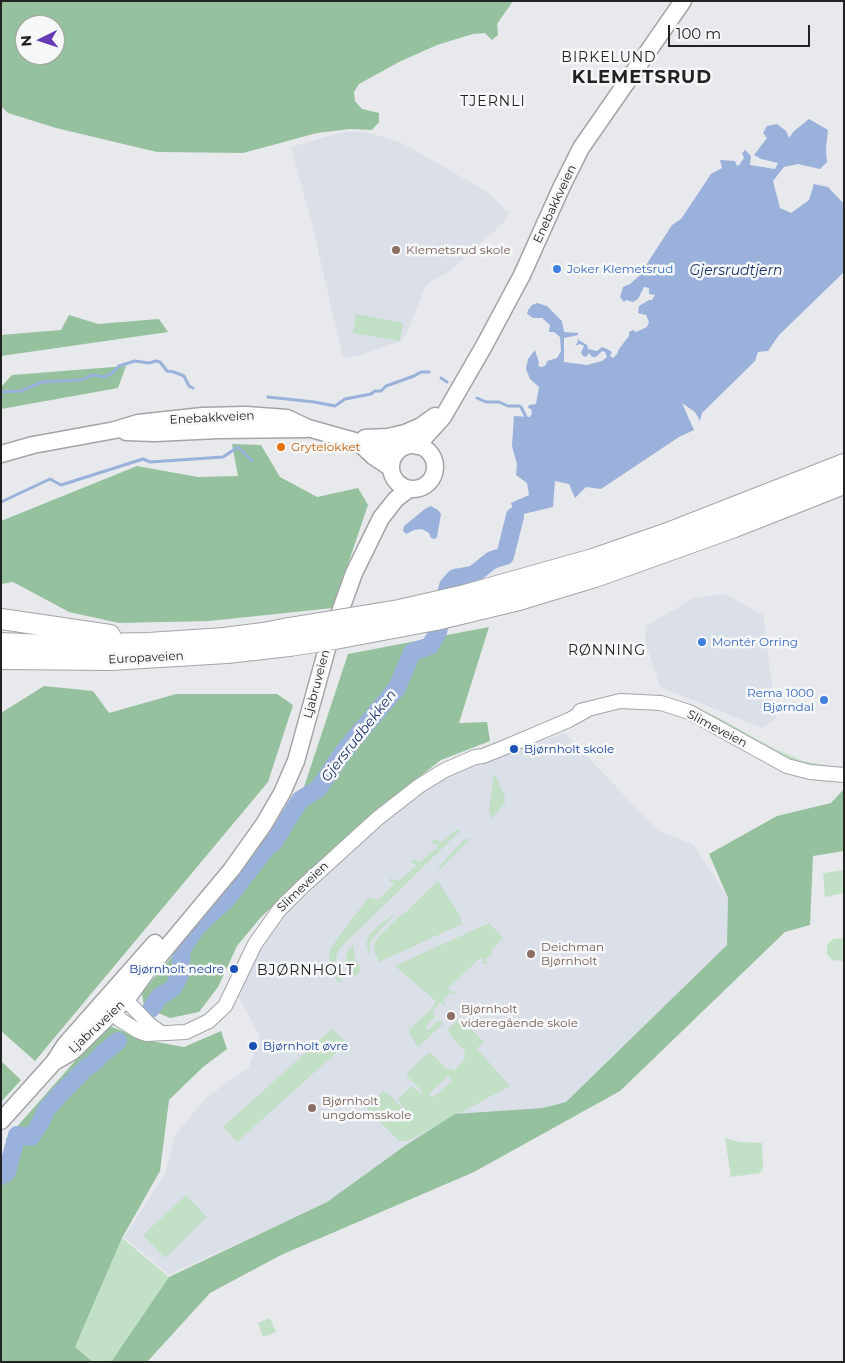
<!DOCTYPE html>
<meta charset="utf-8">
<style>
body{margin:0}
#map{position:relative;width:845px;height:1363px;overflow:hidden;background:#e8e9ec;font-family:Montserrat,sans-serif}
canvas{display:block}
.frame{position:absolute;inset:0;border:2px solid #222223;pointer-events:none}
.north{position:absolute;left:15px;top:15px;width:50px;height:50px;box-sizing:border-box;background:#f6f7f9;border:1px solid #a1a2a3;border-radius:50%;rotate:266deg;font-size:14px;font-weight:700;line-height:20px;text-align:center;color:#222223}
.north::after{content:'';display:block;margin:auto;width:18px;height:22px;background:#653cb4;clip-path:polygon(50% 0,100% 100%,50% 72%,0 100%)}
.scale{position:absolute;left:668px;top:25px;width:142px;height:22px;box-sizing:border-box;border:2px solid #222223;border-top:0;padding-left:6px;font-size:15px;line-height:18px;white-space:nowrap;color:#222223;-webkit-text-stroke:4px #f6f7f9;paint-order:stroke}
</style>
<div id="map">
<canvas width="845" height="1363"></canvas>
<div class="frame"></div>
<div class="north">N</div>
<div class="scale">100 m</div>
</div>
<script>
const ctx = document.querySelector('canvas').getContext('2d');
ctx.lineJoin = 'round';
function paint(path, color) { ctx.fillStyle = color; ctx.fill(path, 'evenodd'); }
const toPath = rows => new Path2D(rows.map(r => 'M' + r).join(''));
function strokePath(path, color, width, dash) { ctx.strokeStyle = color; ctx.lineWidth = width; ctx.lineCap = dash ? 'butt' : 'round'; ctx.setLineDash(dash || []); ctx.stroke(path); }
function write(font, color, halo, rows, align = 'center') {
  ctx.font = font + ' Montserrat,sans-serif'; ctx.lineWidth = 5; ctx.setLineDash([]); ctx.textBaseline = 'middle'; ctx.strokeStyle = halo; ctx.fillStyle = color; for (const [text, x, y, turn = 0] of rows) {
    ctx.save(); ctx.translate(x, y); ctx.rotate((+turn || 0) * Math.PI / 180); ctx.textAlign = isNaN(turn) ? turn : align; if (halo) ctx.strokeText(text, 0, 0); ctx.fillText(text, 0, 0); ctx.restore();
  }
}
paint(toPath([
 [343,132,365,132,400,142,486,191,509,213,502,224,450,271,426,285,406,335,400,341,361,355,343,358,313,228,291,147],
 [725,594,763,615,776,718,762,728,660,687,645,641,646,626,694,598],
 [565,733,658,831,693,844,728,898,727,945,566,1102,405,1145,327,1202,169,1275,124,1237,165,1174,175,1135,207,1097,249,1067,260,1036,238,996,269,928,373,830,438,776]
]), '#dadfe8');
paint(toPath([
 [356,314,403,323,400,341,353,333],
 [691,704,725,721,775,749,803,761,830,766,830,770,792,762,690,708],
 [494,773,505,797,505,803,491,819,489,811],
 [457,829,460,831,339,949,335,963,337,975,342,981,339,983,331,970,329,955,331,948,339,936,369,897,378,900,395,884,389,881,390,878,399,881,417,865,411,862,412,859,420,862,439,846,432,843,433,839,442,842],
 [466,838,469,840,436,873,444,861],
 [844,870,844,893,825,897,823,873],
 [438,881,459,914,462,924,379,962,374,949,374,944,379,936,402,914,403,915],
 [395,914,371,940,369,948,370,954,369,955,366,944,369,935,380,924],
 [489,923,503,938,491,950,493,953,485,960,488,963,485,965,482,962,484,960,481,957,448,988,451,992,453,990,456,993,454,995,451,992,443,1000,446,1003,444,1005,441,1002,433,1010,435,1013,433,1015,435,1017,425,1027,428,1030,439,1020,443,1024,418,1047,409,1033,409,1030,433,1007,436,1001,395,966],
 [844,938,844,961,832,960,827,954,827,945,833,939],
 [353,945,355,959,361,968,359,973,355,976,348,971,345,962,348,950],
 [458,1020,460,1022,464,1022,483,1041,483,1042,480,1046,476,1048,510,1086,408,1141,399,1141,377,1119,381,1115,378,1112,374,1116,366,1107,382,1092,388,1093,404,1110,405,1108,397,1100,412,1086,421,1094,423,1092,407,1076,407,1073,428,1053,431,1053,446,1069,449,1068,454,1071,465,1059,464,1054,466,1052,451,1036,448,1029],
 [448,1076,452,1081,432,1098,429,1094],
 [332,1029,347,1043,237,1142,223,1127],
 [725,1138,740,1142,762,1143,763,1168,760,1173,731,1177],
 [186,1195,207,1217,165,1258,143,1235],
 [122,1238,169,1277,111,1362,93,1362,75,1347],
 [270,1318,276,1332,263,1337,258,1323]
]), '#c1e0c6');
paint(toPath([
 [1,1,513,1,497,24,498,35,492,40,485,33,473,34,437,45,401,61,359,84,354,92,355,101,362,109,379,113,379,122,372,130,350,129,317,133,243,153,157,152,56,128,8,113,1,106],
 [25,25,55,25,55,55,25,55],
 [69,315,98,324,159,319,168,332,1,356,1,335,61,330],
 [126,366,118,388,1,409,1,387,12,375],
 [232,444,261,445,280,477,317,497,358,488,368,505,333,608,209,621,119,623,69,612,13,582,1,584,1,521,137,466,198,477,238,476],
 [489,627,459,723,487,722,490,741,441,760,384,804,261,917,237,946,218,987,199,1012,170,1018,144,1007,142,993,299,802,348,654],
 [44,686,93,691,109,713,176,694,277,694,293,705,268,782,35,1061,1,1031,1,713],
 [844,789,844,851,813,856,810,925,785,932,620,1091,474,1172,281,1255,210,1293,147,1362,111,1362,169,1277,327,1202,403,1147,455,1114,543,1108,566,1102,727,945,728,898,709,854,777,816,831,803],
 [107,1025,145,1040,184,1047,221,1031,227,1049,203,1067,169,1100,160,1171,122,1238,75,1347,93,1362,1,1362,1,1165,6,1159,6,1139],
 [1,1061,21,1080,1,1102]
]), '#96c19e');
paint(toPath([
 [809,119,828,130,826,149,827,162,820,169,798,164,784,167,773,181,780,208,791,213,809,200,814,184,828,187,844,204,844,272,779,335,768,351,758,352,755,361,702,413,700,421,695,412,682,403,694,430,679,437,601,489,586,487,575,498,569,484,555,481,553,507,515,516,511,503,529,495,527,483,516,475,517,464,512,446,514,416,530,417,532,413,531,409,528,408,529,405,536,404,539,387,530,379,526,369,528,359,535,350,539,363,538,366,542,367,546,365,547,361,557,358,561,351,560,337,554,332,549,332,550,325,542,318,533,318,527,314,528,310,532,305,537,303,547,306,562,321,564,332,578,333,578,335,564,338,564,362,587,365,602,361,607,357,605,352,602,351,596,357,592,357,589,353,587,356,584,357,581,353,584,346,580,344,575,346,578,342,577,339,587,345,588,349,597,351,602,347,607,349,612,352,610,356,613,358,617,354,619,349,629,336,629,332,633,330,636,332,647,327,649,322,646,315,638,313,639,306,649,300,652,300,655,295,649,294,649,288,644,287,638,299,633,302,626,300,624,302,620,297,623,287,630,284,639,276,672,225,681,219,711,174,722,168,720,160,735,161,737,166,739,165,744,158,742,153,745,150,751,156,750,165,775,169,778,163,761,159,754,155,767,138,763,133,767,126,777,124,786,131,789,138,794,131],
 [431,506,438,510,441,514,437,537,435,539,431,538,429,533,422,529,414,530,406,534,403,531,404,526,425,509]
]), '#9ab1dc');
strokePath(toPath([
 [441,378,447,382],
 [1,392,21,391,42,382,81,380,92,375,104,377,111,374,119,366,135,361,149,363,156,361,160,362,167,371,174,372,184,376,189,386,193,388],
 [268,397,314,402,335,406,345,399,371,394,375,391,381,391,386,386,414,376,421,372,429,372],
 [477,398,486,402,499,402,508,406,519,406,521,407,526,417],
 [1,502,50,479,61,485,143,459,150,462,223,457,238,447,252,461]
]), '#9ab1dc', 3);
strokePath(toPath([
 [151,1009,159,997,173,988,180,975,182,949,197,927,226,900,269,845,274,842,300,800,318,789,344,751,397,688,412,652,430,646,438,632,448,586,455,578,473,575,492,560,505,556,515,516],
 [1,1176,7,1172,17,1135,31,1137,41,1122,46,1110,60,1094,87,1067,94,1063,100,1056,118,1041]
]), '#9ab1dc', 18);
const minor = toPath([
 [580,711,620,701,661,703,689,712,787,766,810,772,844,775],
 [161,1033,149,1024,126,1000,117,995,110,995,112,1002,119,1019,138,1031,146,1034,186,1032,209,1021,225,1006,255,944,279,910,301,888,378,818,419,786,445,770,475,757,483,756,503,748,569,720,587,710]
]);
const major = toPath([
 [126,432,155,433,218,430,306,429],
 [365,438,388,437,405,433,421,426,435,416],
 [358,442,373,456,391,468],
 '391 467a22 22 0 1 1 44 0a22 22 0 1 1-44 0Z',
 [417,446,443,417,484,346,522,275,562,186,581,148,683,1],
 [1,454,33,445,115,430,138,423,203,416,246,415,287,418,308,428,358,442,398,450],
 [54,1062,73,1051,129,996,147,971,232,869,264,824,282,793,296,761,328,645,354,573,381,518,396,499,409,489],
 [1,1121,54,1062,65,1045,155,943]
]);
const highway = toPath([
 [593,559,665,534,844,464],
 [595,577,732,528,844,484],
 [1,619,110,635],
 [1,643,46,645,149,643,224,638,263,633,289,628],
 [1,659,110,660,227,653,289,646]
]);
strokePath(minor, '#a3a4a6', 16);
strokePath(major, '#a3a4a6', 19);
strokePath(highway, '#a3a4a6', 22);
strokePath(minor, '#fff', 14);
strokePath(major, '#fff', 16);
strokePath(highway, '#fff', 20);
const highwayBridge = toPath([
 [289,628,399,610,465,595,593,559],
 [289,646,335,639,436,620,519,600,595,577]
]);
strokePath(highwayBridge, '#a3a4a6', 22, []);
strokePath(highwayBridge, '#fff', 20);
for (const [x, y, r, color] of [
 [396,250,5,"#8d6e63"],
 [557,269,5,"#3f7fe0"],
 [281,447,5,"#e8710a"],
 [702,642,5,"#3f7fe0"],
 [824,700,5,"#3f7fe0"],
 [514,749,5,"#1a4fb4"],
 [531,954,5,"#8d6e63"],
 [234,969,5,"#1a4fb4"],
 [451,1016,5,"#8d6e63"],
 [253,1046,5,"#1a4fb4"],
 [312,1108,5,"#8d6e63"]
]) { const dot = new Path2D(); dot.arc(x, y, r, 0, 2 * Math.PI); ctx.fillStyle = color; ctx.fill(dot); strokePath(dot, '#f6f7f9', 2); }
write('12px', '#222223', '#f6f7f9', [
 ["Enebakkveien",555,204,-65],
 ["Enebakkveien",212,418,-3],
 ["Europaveien",146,658,-3],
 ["Ljabruveien",317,684,-75],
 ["Slimeveien",717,729,28],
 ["Slimeveien",303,887,-44],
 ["Ljabruveien",97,1027,-43]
]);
write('12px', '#785e54', '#f6f7f9', [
 ["Klemetsrud skole",406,250],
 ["Deichman",541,947],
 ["Bjørnholt",541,961],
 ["Bjørnholt",461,1009],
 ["videregående skole",461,1023],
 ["Bjørnholt",322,1101],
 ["ungdomsskole",322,1115]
], 'left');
write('12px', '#366cbe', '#f6f7f9', [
 ["Joker Klemetsrud",567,269],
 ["Montér Orring",712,642],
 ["Rema 1000",814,693,"right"],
 ["Bjørndal",814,707,"right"]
], 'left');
write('12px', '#c56008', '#f6f7f9', [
 ["Grytelokket",291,447]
], 'left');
write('12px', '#164399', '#f6f7f9', [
 ["Bjørnholt skole",524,749],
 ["Bjørnholt nedre",224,969,"right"],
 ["Bjørnholt øvre",263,1046]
], 'left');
ctx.letterSpacing = '1px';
write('14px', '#222223', '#f6f7f9', [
 ["BIRKELUND",609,58],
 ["TJERNLI",493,102],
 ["RØNNING",607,651],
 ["BJØRNHOLT",306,971]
]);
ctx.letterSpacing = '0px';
write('italic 14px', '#1b3569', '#f6f7f9', [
 ["Gjersrudtjern",736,271],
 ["Gjersrudbekken",359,736,-52]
]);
ctx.letterSpacing = '1px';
write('bold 18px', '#222223', '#f6f7f9', [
 ["KLEMETSRUD",642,78]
]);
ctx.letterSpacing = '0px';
</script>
